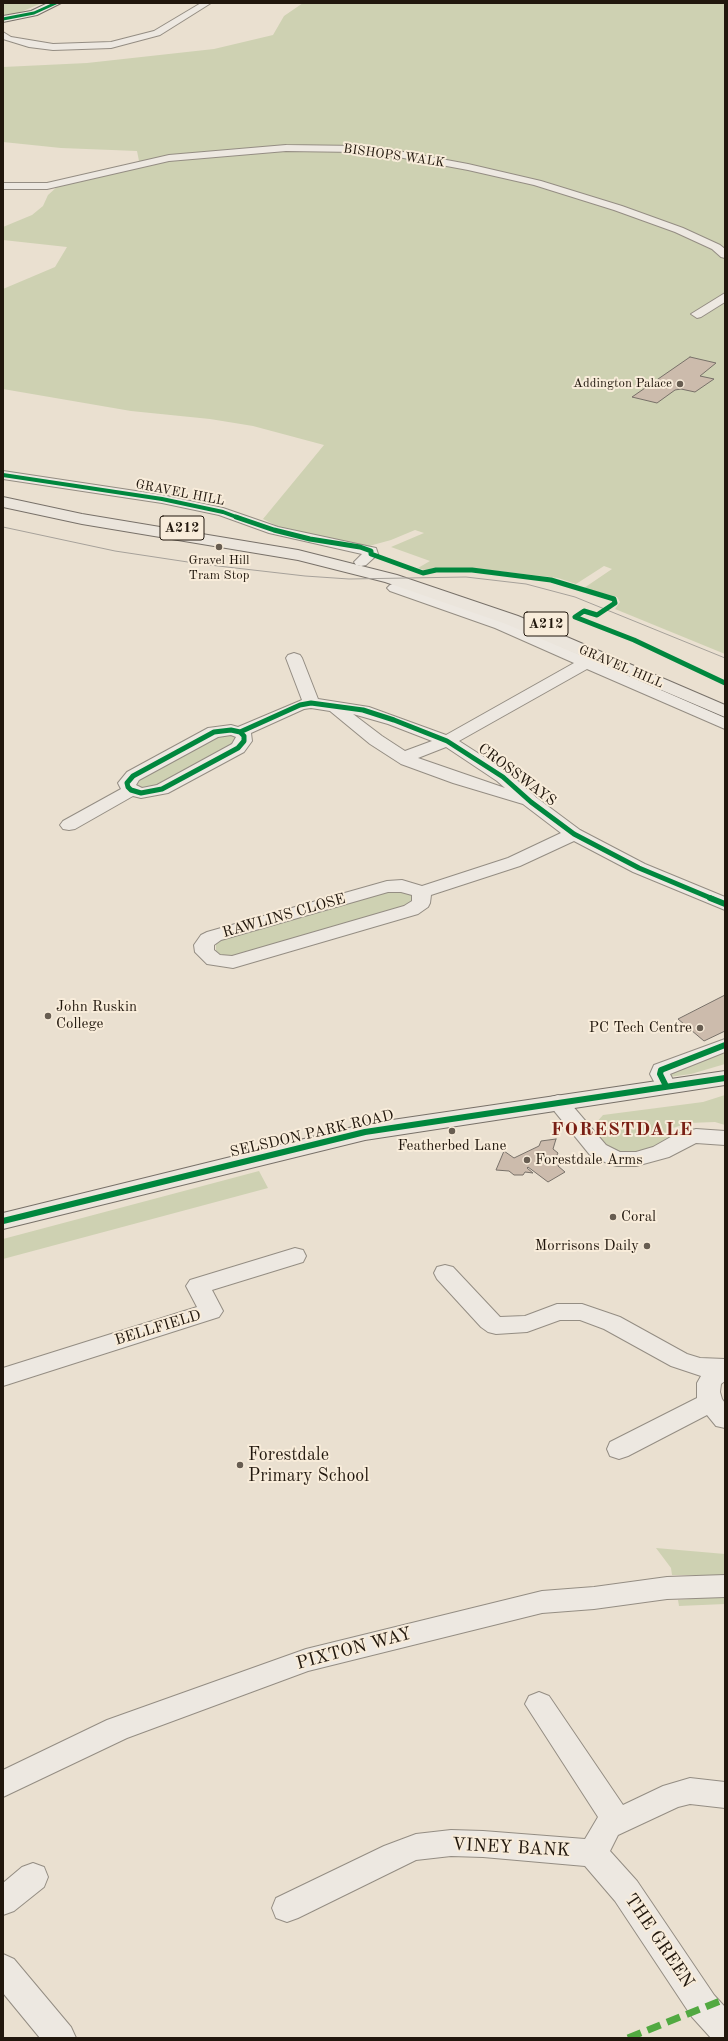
<!DOCTYPE html>
<style>
body{margin:0}
#map{position:relative;width:728px;height:2041px;overflow:hidden;background:#eae0d0;font-family:"Old Standard TT",serif}
canvas{display:block}
.frame{position:absolute;inset:0;border:4px solid #21170d;pointer-events:none}
</style>
<div id="map">
<canvas width="728" height="2041"></canvas>
<div class="frame"></div>
</div>
<script>
const ctx = document.querySelector('canvas').getContext('2d');
ctx.lineJoin = 'round';
function paint(path, color) { ctx.fillStyle = color; ctx.fill(path, 'evenodd'); }
const toPath = rows => new Path2D(rows.map(r => 'M' + r).join(''));
function strokePath(path, color, width, dash) { ctx.strokeStyle = color; ctx.lineWidth = width; ctx.lineCap = dash ? 'butt' : 'round'; ctx.setLineDash(dash || []); ctx.stroke(path); }
function write(font, color, halo, rows, align = 'center') {
  ctx.font = font + ' "Old Standard TT",serif'; ctx.lineWidth = 4; ctx.setLineDash([]); ctx.textBaseline = 'middle'; ctx.strokeStyle = halo; ctx.fillStyle = color; for (const [text, x, y, turn = 0] of rows) {
    ctx.save(); ctx.translate(x, y); ctx.rotate((+turn || 0) * Math.PI / 180); ctx.textAlign = isNaN(turn) ? turn : align; if (halo) ctx.strokeText(text, 0, 0); ctx.fillText(text, 0, 0); ctx.restore();
  }
}
paint(toPath([
 [3,3,42,3,16,14,3,15],
 [303,3,725,3,725,654,615,609,620,602,617,597,584,588,612,569,604,566,576,584,558,578,472,568,435,568,424,570,418,568,430,561,391,547,424,533,415,530,391,540,369,546,281,528,263,519,324,445,253,426,210,419,131,411,3,389,3,289,55,267,67,247,3,240,3,227,32,215,43,206,48,195,58,186,140,166,137,151,61,148,3,142,3,67,87,63,214,49,273,35,284,16],
 [223,734,236,735,240,741,166,784,143,790,135,785,140,779],
 [397,891,411,893,415,896,412,904,235,956,222,955,216,952,216,941,387,892],
 [725,1051,725,1064,691,1074,669,1077,669,1072],
 [725,1095,725,1125,715,1122,688,1123,670,1129,675,1136,657,1146,636,1153,622,1152,605,1146,596,1132,595,1124,603,1115,703,1102],
 [259,1171,268,1188,3,1259,3,1239],
 [656,1548,725,1554,725,1575,672,1575,671,1568],
 [725,1596,725,1604,679,1606,678,1600]
]), '#ced1b2');
const building = toPath([
 [690,357,716,363,700,376,714,379,695,392,681,389,675,390,657,403,632,397,690,357],
 [725,995,725,1031,704,1041,678,1019,725,995],
 [556,1139,553,1149,558,1153,556,1157,560,1161,558,1166,565,1172,548,1182,528,1167,527,1168,533,1173,525,1172,523,1175,514,1175,509,1171,496,1170,504,1151,514,1158,539,1146,541,1141,556,1139]
]);
paint(building, '#ccbbac');
strokePath(building, '#787169', 1);
const street = toPath([
 [201,3,211,3,160,35,111,48,53,50,29,47,3,39,3,32,11,37,53,44,111,42,154,31,201,3],
 [286,145,358,146,398,151,468,164,541,181,622,206,683,228,720,245,725,249,725,258,721,257,712,249,675,232,614,210,534,185,468,170,398,157,358,152,286,151,169,161,47,189,3,189,3,183,47,183,169,155,286,145],
 [725,293,725,302,701,317,697,318,691,314,725,293],
 [3,471,162,495,223,508,278,527,376,548,378,554,366,565,361,566,356,565,354,562,362,554,269,533,219,515,162,503,3,479,3,471],
 [395,583,505,622,725,718,725,729,587,669,459,741,509,773,537,798,580,830,645,864,725,897,725,910,633,872,574,841,520,866,431,895,430,903,428,907,418,914,233,968,207,964,195,952,194,945,201,935,207,932,387,881,402,880,422,886,508,858,561,833,523,804,453,783,401,764,370,744,330,711,311,708,304,709,251,733,252,741,244,752,168,793,141,798,133,796,75,829,69,830,63,829,60,825,63,821,121,789,118,783,127,772,208,728,231,725,238,727,302,700,286,658,288,655,294,653,300,655,302,658,318,699,369,707,446,735,574,663,495,628,390,591,387,588,390,585,395,583],
 [353,714,388,724,432,741,405,751,382,736,353,714],
 [231,735,236,737,232,744,157,785,142,788,136,785,139,780,218,737,231,735],
 [446,747,497,781,505,788,418,758,446,747],
 [388,892,401,892,412,895,412,901,404,906,232,956,220,955,214,950,214,945,221,940,388,892],
 [725,1039,725,1052,670,1074,676,1086,673,1091,666,1093,659,1091,650,1074,654,1065,725,1039],
 [558,1095,565,1097,606,1145,620,1152,636,1152,653,1147,676,1134,696,1129,725,1131,725,1145,696,1143,669,1157,636,1166,617,1166,609,1164,590,1155,551,1107,548,1102,551,1097,558,1095],
 [295,1248,303,1250,306,1256,303,1262,212,1290,223,1311,219,1317,3,1386,3,1368,197,1307,186,1286,190,1280,295,1248],
 [445,1265,453,1267,500,1317,525,1316,557,1304,582,1304,620,1317,687,1354,700,1358,725,1359,725,1381,721,1384,720,1392,722,1399,725,1403,725,1428,716,1426,707,1415,628,1456,619,1459,610,1456,607,1449,610,1442,697,1398,697,1383,701,1376,671,1366,604,1329,580,1320,560,1320,527,1332,496,1334,488,1332,481,1327,437,1279,434,1273,437,1267,445,1265],
 [725,1575,725,1597,667,1599,594,1609,542,1613,308,1671,127,1738,3,1797,3,1770,107,1720,306,1649,542,1591,594,1587,667,1577,725,1575],
 [539,1692,549,1696,623,1805,663,1786,690,1778,725,1782,725,1808,690,1804,678,1807,618,1835,610,1851,637,1881,714,1995,725,2007,725,2038,711,2038,692,2017,615,1901,585,1866,483,1857,451,1856,416,1860,298,1918,287,1922,276,1918,272,1908,276,1898,384,1846,416,1834,451,1830,483,1831,585,1839,598,1817,525,1704,529,1696,539,1692],
 [33,1863,44,1867,48,1877,44,1887,14,1911,3,1915,3,1883,22,1867,33,1863],
 [3,1954,14,1959,71,2027,76,2038,40,2038,3,1993,3,1954]
]);
const secondary = toPath([
 [48,3,61,3,37,15,3,22,3,16,31,11,48,3]
]);
const primary = toPath([
 [3,497,82,514,298,550,397,575,518,616,725,705,725,717,506,624,385,582,298,560,82,524,3,507,3,497],
 [725,1071,725,1085,365,1140,3,1229,3,1213,365,1124,725,1071]
]);
strokePath(street, '#948d83', 2);
strokePath(secondary, '#787169', 2);
strokePath(primary, '#787169', 2);
paint(street, '#ede8e1');
paint(secondary, '#ede8e1');
paint(primary, '#ebe5dc');
strokePath(toPath([
 [3,527,115,551,201,564,305,576,349,579,466,577,526,584,575,597,725,658]
]), '#a6a19a', 1);
strokePath(toPath([
 [628,2038,725,1999]
]), '#52a941', 7, [14, 7]);
strokePath(toPath([
 [3,19,34,13,56,3]
]), '#00873e', 3);
strokePath(toPath([
 [3,475,162,499,223,512,239,518]
]), '#00873e', 4);
strokePath(toPath([
 [236,517,274,530,310,539,360,547,371,551,371,554,423,573,436,570,472,570,551,580,614,599,615,603,597,615,584,611,575,617,634,640,725,683],
 [231,730,240,732,244,736,244,741,238,748,162,789,141,793,131,790,128,787,127,783,133,776,214,732,231,730],
 [240,732,300,705,311,703,363,710,394,720,447,741,503,777,531,802,574,834,639,868,713,899]
]), '#00873e', 5);
strokePath(toPath([
 [710,898,725,904],
 [666,1086,660,1074,661,1070,725,1045],
 [3,1221,365,1132,725,1078]
]), '#00873e', 6);
for (const [x, y, r, color] of [
 [680,384,4,"#675d51"],
 [219,547,4,"#675d51"],
 [48,1016,4,"#675d51"],
 [700,1028,4,"#675d51"],
 [452,1131,4,"#675d51"],
 [527,1160,4,"#675d51"],
 [613,1217,4,"#675d51"],
 [647,1246,4,"#675d51"],
 [240,1465,4,"#675d51"]
]) { const dot = new Path2D(); dot.arc(x, y, r, 0, 2 * Math.PI); ctx.fillStyle = color; ctx.fill(dot); strokePath(dot, '#f8ecda', 1.5); }
write('13px', '#21170d', '#f8ecda', [
 ["BISHOPS WALK",394,156,8],
 ["GRAVEL HILL",180,493,11],
 ["GRAVEL HILL",621,667,23]
]);
write('13px', '#21170d', '#f8ecda', [
 ["Addington Palace",672,384],
 ["Gravel Hill",219,561,"center"],
 ["Tram Stop",219,576,"center"]
], 'right');
for (const [x, y, w] of [
 [182,528,44],
 [546,624,44]
]) { const box = new Path2D(); box.roundRect(x - w / 2, y - 12, w, 24, 3); ctx.fillStyle = '#f8ecda'; ctx.fill(box); strokePath(box, '#21170d', 1); }
write('bold 14px', '#21170d', null, [
 ["A212",182,528],
 ["A212",546,624]
]);
write('15px', '#21170d', '#f8ecda', [
 ["CROSSWAYS",517,775,37],
 ["RAWLINS CLOSE",284,916,-16],
 ["SELSDON PARK ROAD",312,1134,-13],
 ["BELLFIELD",158,1328,-17]
]);
write('15px', '#21170d', '#f8ecda', [
 ["John Ruskin",56,1007],
 ["College",56,1024],
 ["PC Tech Centre",692,1028,"right"],
 ["Featherbed Lane",452,1146,"center"],
 ["Forestdale Arms",535,1160],
 ["Coral",621,1217],
 ["Morrisons Daily",639,1246,"right"]
], 'left');
write('18px', '#21170d', '#f8ecda', [
 ["Forestdale",248,1455],
 ["Primary School",248,1476]
], 'left');
write('18px', '#21170d', '#f8ecda', [
 ["PIXTON WAY",354,1649,-15],
 ["VINEY BANK",511,1848,3],
 ["THE GREEN",659,1941,56]
]);
ctx.letterSpacing = '1px';
write('bold 19px', '#7a1f14', '#f8ecda', [
 ["FORESTDALE",622,1130]
]);
ctx.letterSpacing = '0px';
</script>
